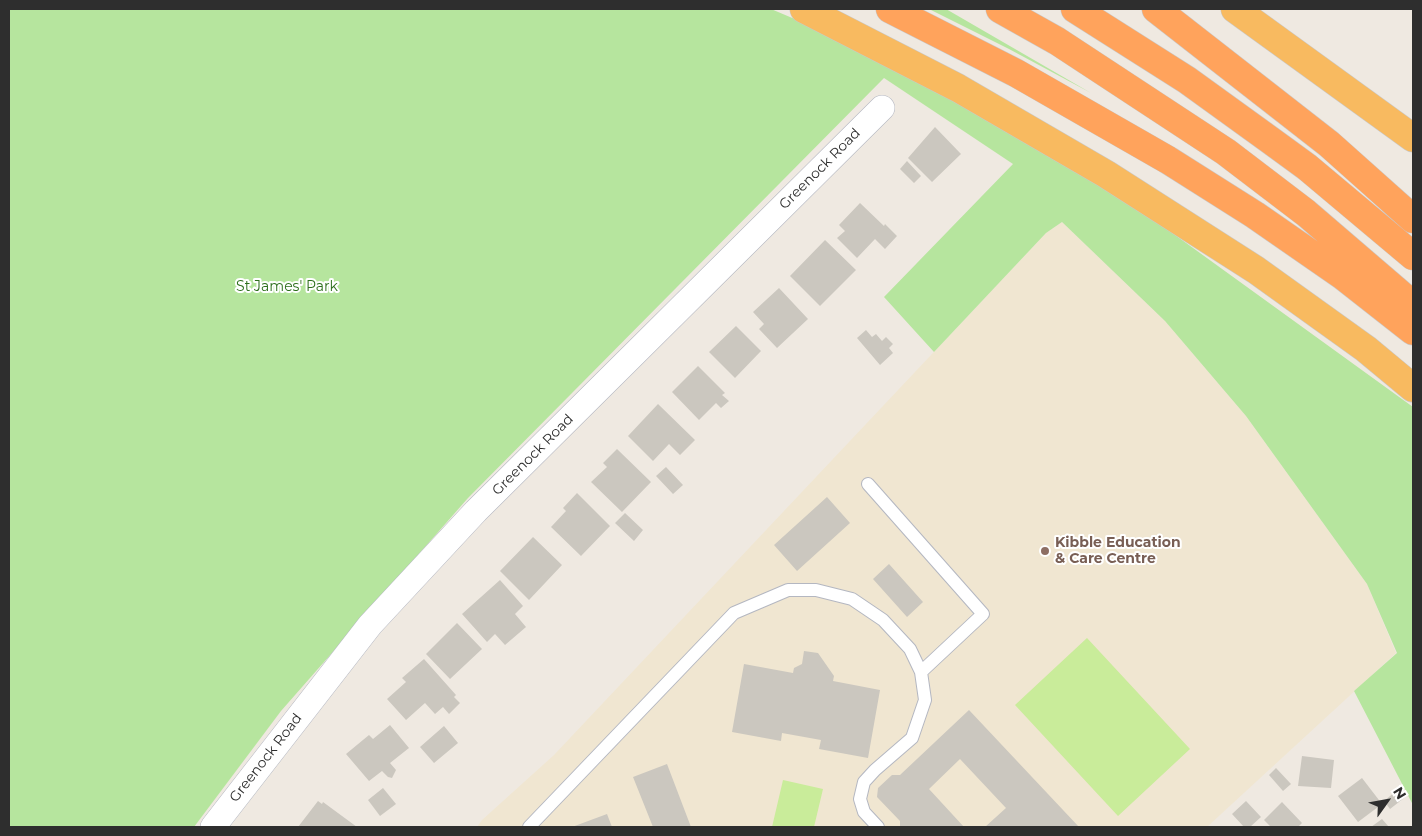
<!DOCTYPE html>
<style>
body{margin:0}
#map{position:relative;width:1422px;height:836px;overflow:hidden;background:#efe9e1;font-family:Montserrat,sans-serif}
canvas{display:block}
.frame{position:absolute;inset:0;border:10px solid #2e2e2e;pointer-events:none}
.north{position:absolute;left:1362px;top:776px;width:50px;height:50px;-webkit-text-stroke:4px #fff;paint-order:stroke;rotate:58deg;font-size:14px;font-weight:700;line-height:20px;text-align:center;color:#2e2e2e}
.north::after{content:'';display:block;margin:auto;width:18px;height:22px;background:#2e2e2e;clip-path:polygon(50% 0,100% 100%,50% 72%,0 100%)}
</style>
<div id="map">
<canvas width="1422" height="836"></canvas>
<div class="frame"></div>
<div class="north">N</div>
</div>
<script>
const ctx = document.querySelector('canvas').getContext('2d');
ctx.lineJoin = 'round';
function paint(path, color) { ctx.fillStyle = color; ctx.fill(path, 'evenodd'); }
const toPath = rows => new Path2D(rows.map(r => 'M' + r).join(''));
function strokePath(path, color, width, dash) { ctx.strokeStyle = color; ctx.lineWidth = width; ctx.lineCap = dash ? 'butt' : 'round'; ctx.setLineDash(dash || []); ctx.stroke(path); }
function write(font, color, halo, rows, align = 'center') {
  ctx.font = font + ' Montserrat,sans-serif'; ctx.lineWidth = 4; ctx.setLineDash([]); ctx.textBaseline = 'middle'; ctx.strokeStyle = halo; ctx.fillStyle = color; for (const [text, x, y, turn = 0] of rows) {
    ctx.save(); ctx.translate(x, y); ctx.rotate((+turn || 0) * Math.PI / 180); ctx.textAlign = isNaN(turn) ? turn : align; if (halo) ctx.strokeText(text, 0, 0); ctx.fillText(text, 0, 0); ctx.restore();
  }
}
paint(toPath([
 [1062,222,1165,321,1246,416,1367,584,1396,653,1207,827,477,827,482,820,554,755,1046,233]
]), '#f0e6d1');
paint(toPath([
 [9,9,771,9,842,39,1099,180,1413,407,1413,805,1354,691,1397,653,1367,584,1246,416,1165,321,1062,222,1046,233,934,352,884,297,1013,164,884,78,468,498,281,711,194,827,9,827],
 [929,9,946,9,1091,93,1009,49]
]), '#b6e59e');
paint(toPath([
 [1087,638,1190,749,1118,816,1015,705],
 [783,780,823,789,814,827,772,827]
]), '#c9ec9a');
paint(toPath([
 [935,127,961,154,932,182,908,158],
 [907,161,921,176,914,183,900,169],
 [860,203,884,226,885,224,897,236,885,249,875,239,857,258,837,238,845,231,839,225],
 [825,240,856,270,820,306,790,276],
 [779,288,808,319,777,348,759,329,764,324,753,312],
 [736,326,761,351,735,378,709,352],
 [866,330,872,337,876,334,882,341,886,337,893,344,889,348,893,353,880,365,857,338],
 [698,366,725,393,722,395,729,401,721,408,716,403,699,420,672,392],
 [658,404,695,440,680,455,669,444,653,461,628,436],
 [617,449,651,482,622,512,591,482,607,467,603,463],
 [666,467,683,485,673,494,656,476],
 [577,493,610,526,581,556,551,527,566,511,563,508],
 [827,497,850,523,797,571,774,545],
 [625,513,643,530,634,541,615,523],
 [533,537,562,565,529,600,500,571],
 [889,564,923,602,907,617,873,579],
 [500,580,523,606,515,614,526,627,505,645,495,634,487,642,462,614],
 [457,623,482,649,450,679,426,654],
 [804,651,818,653,834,676,833,681,880,690,868,758,819,749,821,740,782,733,781,741,732,732,744,664,793,673,794,668,802,664],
 [424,659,456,695,454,697,460,703,449,714,443,707,435,714,425,703,406,720,387,699,406,682,402,678],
 [969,710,1079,827,985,827,1006,808,960,759,929,789,964,827,900,827,900,821,877,797,878,788,892,775,900,775],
 [390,725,409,748,390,763,396,770,392,778,388,777,382,771,369,781,346,754,369,735,373,739],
 [444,726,458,743,434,763,420,747],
 [1302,756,1334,760,1331,788,1298,786],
 [667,764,691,827,653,827,633,777],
 [1276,768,1291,784,1283,791,1269,775],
 [1362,778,1382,804,1358,822,1338,796],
 [1401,787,1408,795,1390,809,1384,801],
 [383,788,396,804,380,816,368,800],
 [318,801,322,804,323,802,357,827,298,827],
 [1246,801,1261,817,1250,827,1244,827,1232,814],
 [1282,802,1302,823,1298,827,1271,827,1264,820],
 [607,814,612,827,572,827],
 [1382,819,1389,827,1371,827]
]), '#cbc7bf');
const service = toPath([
 [868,484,983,614,921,672],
 [529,827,734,613,788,590,816,590,852,599,883,620,910,649,921,672,925,700,912,738,875,770,864,782,860,799,864,812,878,827]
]);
const minor = toPath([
 [213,827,370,625,476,511,882,108]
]);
const trunk = toPath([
 [804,9,958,88,1106,174,1256,270,1366,349,1413,388],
 [1235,9,1413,138]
]);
const motorway = toPath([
 [890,9,1016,73,1168,160,1255,215,1343,276,1413,331],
 [1000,9,1057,41,1226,152,1306,213,1413,305],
 [1075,9,1187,80,1270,140,1307,167,1413,256],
 [1156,9,1329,144,1413,219]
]);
strokePath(service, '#b4b7c1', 14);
strokePath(minor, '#b4b7c1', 26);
strokePath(trunk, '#c9c9c9', 29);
strokePath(motorway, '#c9c9c9', 29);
strokePath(service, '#fff', 12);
strokePath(minor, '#fff', 25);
strokePath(trunk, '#f8ba60', 28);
strokePath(motorway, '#ffa35c', 28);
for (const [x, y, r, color] of [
 [1045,551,5,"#8d6e63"]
]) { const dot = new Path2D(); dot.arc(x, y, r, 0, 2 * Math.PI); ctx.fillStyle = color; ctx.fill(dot); strokePath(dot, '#fff', 2); }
write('14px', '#2e2e2e', '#fff', [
 ["Greenock Road",820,169,-45],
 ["Greenock Road",533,455,-45],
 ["Greenock Road",266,758,-52]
]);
write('14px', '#2c6e1b', '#fff', [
 ["St James' Park",287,287]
]);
write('bold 14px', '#785e54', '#fff', [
 ["Kibble Education",1055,543],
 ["& Care Centre",1055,559]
], 'left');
</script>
